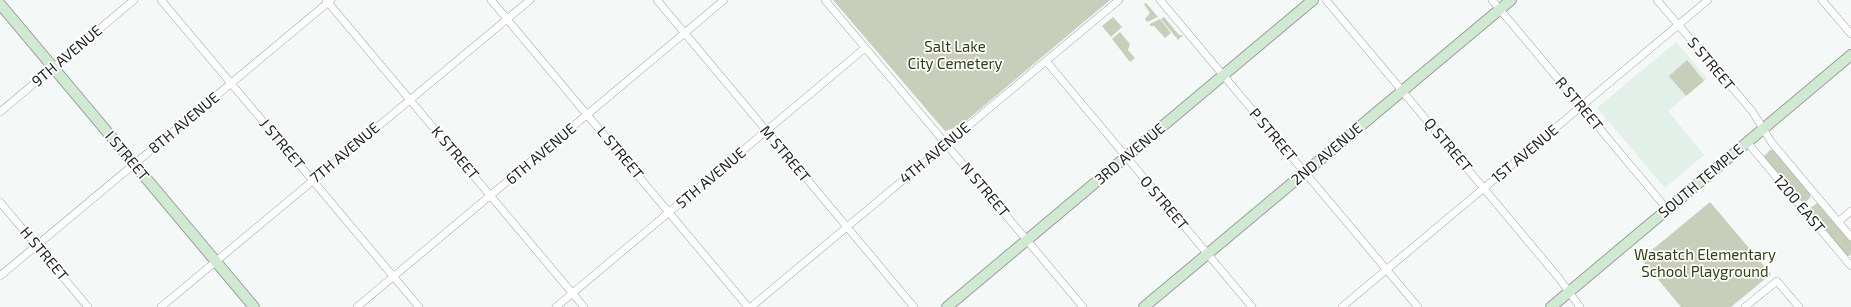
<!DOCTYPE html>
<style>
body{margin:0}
canvas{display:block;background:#f4f8f6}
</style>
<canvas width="1851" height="307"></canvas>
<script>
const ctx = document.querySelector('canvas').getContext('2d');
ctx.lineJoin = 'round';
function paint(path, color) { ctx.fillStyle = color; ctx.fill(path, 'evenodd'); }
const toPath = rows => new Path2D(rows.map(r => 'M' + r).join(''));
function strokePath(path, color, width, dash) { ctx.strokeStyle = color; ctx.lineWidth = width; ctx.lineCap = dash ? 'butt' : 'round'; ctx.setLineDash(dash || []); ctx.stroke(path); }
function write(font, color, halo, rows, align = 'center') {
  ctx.font = font + ' "Exo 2",sans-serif'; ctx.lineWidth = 3.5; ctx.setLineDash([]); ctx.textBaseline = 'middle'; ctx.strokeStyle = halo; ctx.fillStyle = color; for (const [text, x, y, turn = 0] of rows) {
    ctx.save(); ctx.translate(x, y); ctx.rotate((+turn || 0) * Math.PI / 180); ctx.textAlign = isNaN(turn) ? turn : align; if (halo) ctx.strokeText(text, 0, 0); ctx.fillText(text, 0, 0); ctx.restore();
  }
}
paint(toPath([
 [1676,42,1707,78,1668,111,1704,155,1665,188,1597,108]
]), '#e3efe9');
paint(toPath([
 [833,0,1110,0,960,126,945,131],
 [1146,3,1158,17,1147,22,1145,19,1150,13,1144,4],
 [1113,17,1122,27,1111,37,1102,26],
 [1164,17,1179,35,1183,35,1178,40,1161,19],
 [1160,19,1171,33,1165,38,1154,26,1150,26,1150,24],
 [1120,32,1130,44,1128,50,1135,58,1130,62,1112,39],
 [1687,60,1704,81,1686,96,1669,76],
 [1770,150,1774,150,1810,194,1810,198,1804,203,1802,203,1763,157],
 [1710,202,1771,274,1731,307,1681,307,1641,259],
 [1817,203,1851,242,1851,254,1849,256,1847,256,1808,210]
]), '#c7ceb9');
const street = toPath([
 [161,0,419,307],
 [326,0,584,307],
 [491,0,748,307],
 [657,0,914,307],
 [825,0,1083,307],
 [1160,0,1418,307],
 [1326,0,1558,277,1580,307],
 [1492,0,1667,209],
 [1657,0,1752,111,1772,143,1851,237],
 [1822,0,1851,34],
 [1046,61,1252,307],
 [0,112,134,0],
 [1747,142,1851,266],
 [0,202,88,307],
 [1838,222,1851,211],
 [0,276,331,0],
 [161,307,530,0],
 [357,307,724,0],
 [556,307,865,48],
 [751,307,1119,0],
 [1342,307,1708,0],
 [1745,307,1777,281,1799,307]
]);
const secondary = toPath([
 [0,4,254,307],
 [947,307,1313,0],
 [1144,307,1511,0],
 [1551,307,1851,55]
]);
strokePath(street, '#9b9e9d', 8);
strokePath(secondary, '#9b9e9d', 12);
strokePath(street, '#fff', 7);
strokePath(secondary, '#d0ead1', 10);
write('15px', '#33400e', '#fff', [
 ["Salt Lake",955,47],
 ["City Cemetery",955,64],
 ["Wasatch Elementary",1705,255],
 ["School Playground",1705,272]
]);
write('15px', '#242525', '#fff', [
 ["9TH AVENUE",67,56,-40],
 ["S STREET",1711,64,50],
 ["R STREET",1579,104,50],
 ["8TH AVENUE",184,123,-40],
 ["P STREET",1273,135,50],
 ["J STREET",282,144,50],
 ["Q STREET",1448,145,50],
 ["7TH AVENUE",345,153,-40],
 ["K STREET",455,153,50],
 ["L STREET",620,153,50],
 ["4TH AVENUE",935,153,-40],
 ["6TH AVENUE",541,154,-40],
 ["M STREET",785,154,50],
 ["3RD AVENUE",1130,154,-40],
 ["2ND AVENUE",1327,154,-40],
 ["1ST AVENUE",1525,154,-40],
 ["I STREET",127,156,50],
 ["5TH AVENUE",711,178,-40],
 ["SOUTH TEMPLE",1701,181,-40],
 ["N STREET",985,190,50],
 ["O STREET",1164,203,50],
 ["1200 EAST",1799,204,50],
 ["H STREET",44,254,50]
]);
</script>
